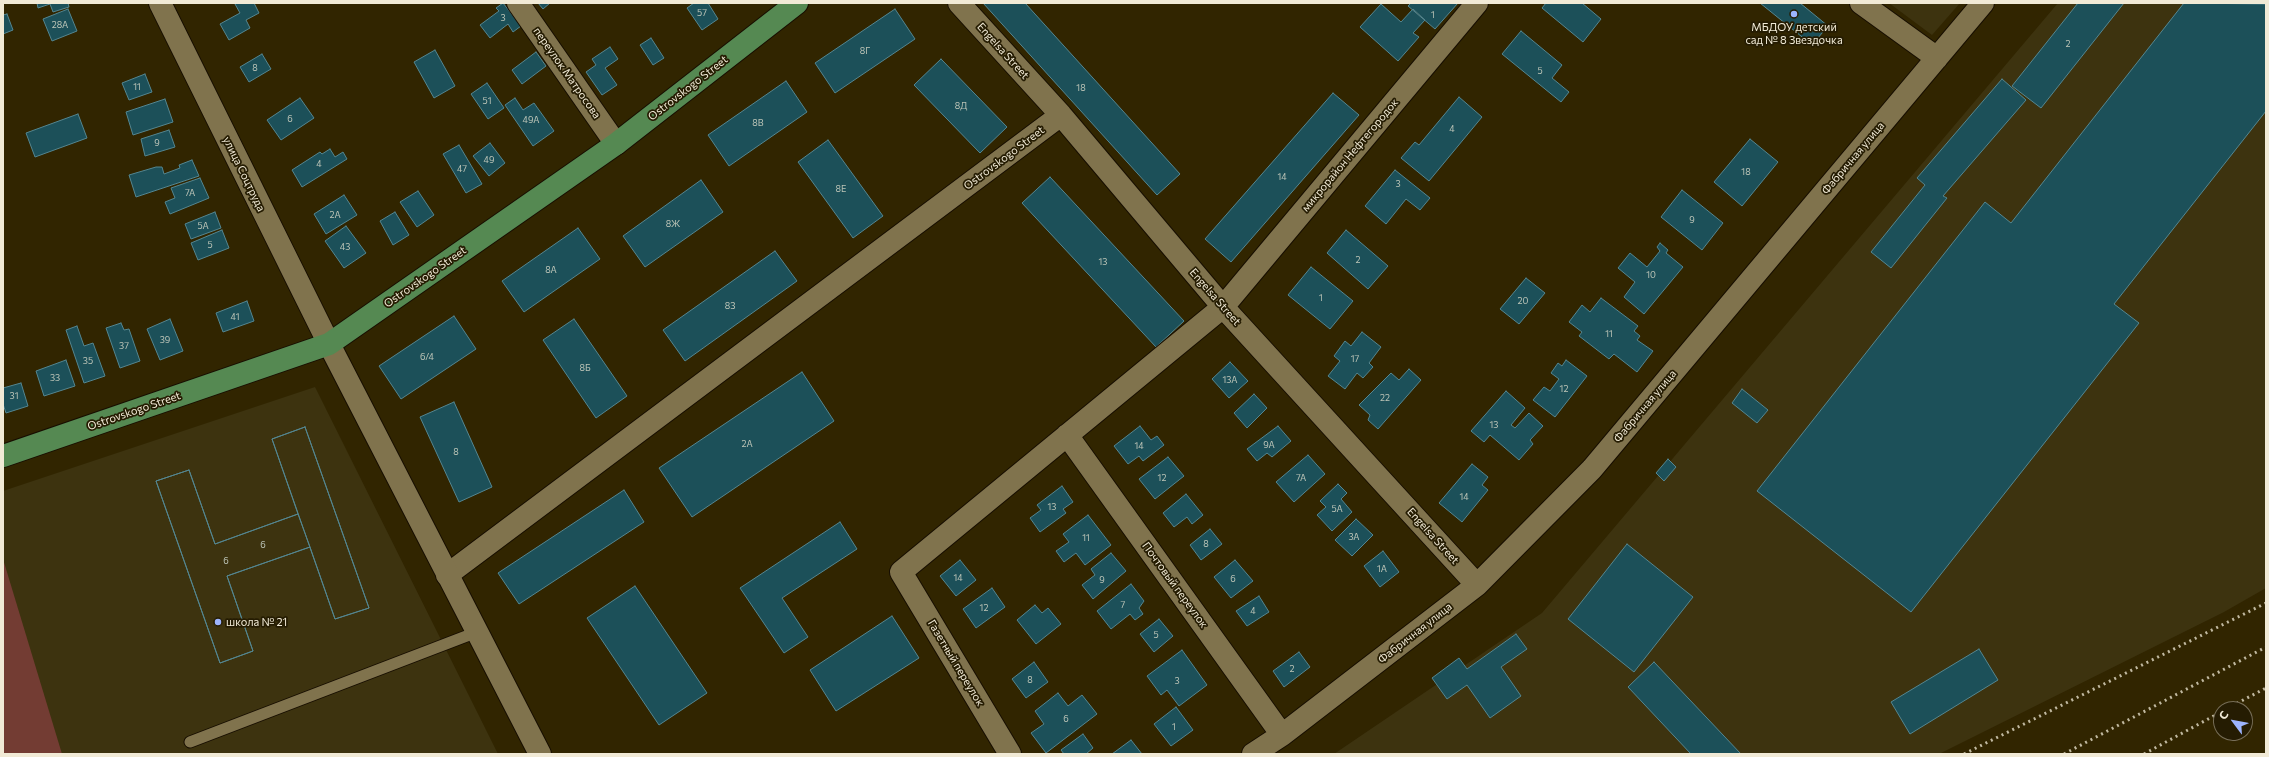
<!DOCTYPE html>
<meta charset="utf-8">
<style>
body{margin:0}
#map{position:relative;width:2269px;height:757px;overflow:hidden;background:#312500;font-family:Commissioner,sans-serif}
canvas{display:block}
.frame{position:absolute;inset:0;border:4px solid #f1ead6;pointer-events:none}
.north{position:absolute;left:2213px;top:701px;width:40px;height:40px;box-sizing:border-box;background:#251c02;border:1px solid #776e57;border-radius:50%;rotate:302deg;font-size:11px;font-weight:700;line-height:16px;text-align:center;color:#f1ead6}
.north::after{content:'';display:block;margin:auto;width:14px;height:18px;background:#9db4fd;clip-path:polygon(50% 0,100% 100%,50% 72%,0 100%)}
</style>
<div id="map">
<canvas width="2269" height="757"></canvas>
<div class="frame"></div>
<div class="north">С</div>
</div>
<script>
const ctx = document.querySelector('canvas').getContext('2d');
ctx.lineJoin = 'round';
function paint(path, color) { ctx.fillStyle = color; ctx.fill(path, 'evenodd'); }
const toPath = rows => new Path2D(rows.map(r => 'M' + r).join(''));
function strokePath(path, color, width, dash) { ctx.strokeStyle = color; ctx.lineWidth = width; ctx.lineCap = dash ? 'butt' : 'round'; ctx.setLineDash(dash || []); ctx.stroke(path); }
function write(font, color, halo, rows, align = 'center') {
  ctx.font = font + ' Commissioner,sans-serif'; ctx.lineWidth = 3.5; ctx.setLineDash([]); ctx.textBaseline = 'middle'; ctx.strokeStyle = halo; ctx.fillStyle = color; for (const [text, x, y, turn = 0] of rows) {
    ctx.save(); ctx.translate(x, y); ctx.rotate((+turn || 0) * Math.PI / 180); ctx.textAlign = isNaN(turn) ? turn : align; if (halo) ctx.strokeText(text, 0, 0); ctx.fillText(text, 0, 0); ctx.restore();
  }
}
paint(toPath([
 [1889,3,1960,3,1932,35],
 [2058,3,2266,3,2266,588,2224,612,1939,754,1334,754,1542,613],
 [315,387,498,754,3,754,3,491]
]), '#3d330f');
paint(toPath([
 [3,559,62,754,3,754]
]), '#733c33');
const building = toPath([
 [37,3,68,3,69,7,53,12,50,4,38,8,37,3],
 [238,3,254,3,259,13,246,20,250,28,229,40,220,24,240,13,235,4,238,3],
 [503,3,521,26,513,32,508,24,490,38,480,25,499,11,496,8,503,3],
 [538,3,550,3,543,9,538,3],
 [694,3,708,3,718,19,702,30,687,8,694,3],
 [983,3,1025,3,1180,174,1157,195,983,3],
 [1411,3,1458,3,1435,29,1408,6,1411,3],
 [1546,3,1582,3,1601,19,1583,42,1542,8,1546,3],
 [1760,3,1800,3,1828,26,1812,45,1760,3],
 [2078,3,2124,3,2041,108,2012,86,2078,3],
 [2184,3,2266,4,2266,111,2114,304,2139,323,1911,612,1757,491,1985,202,2011,223,2184,3],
 [1381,4,1401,22,1413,9,1425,20,1413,33,1419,37,1398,61,1360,27,1381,4],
 [68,9,77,31,52,41,43,19,68,9],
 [895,9,915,39,835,93,815,63,895,9],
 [7,14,13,30,3,34,3,15,7,14],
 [1521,31,1562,65,1552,78,1569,92,1561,102,1502,54,1521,31],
 [651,38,664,58,653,65,640,45,651,38],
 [610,47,618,59,605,68,617,85,602,95,586,72,596,65,592,59,610,47],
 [435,50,455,86,434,98,414,62,435,50],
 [536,52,546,66,522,84,512,70,536,52],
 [262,54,271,69,249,82,240,67,262,54],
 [941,59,1007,127,980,153,914,85,941,59],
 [145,74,152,92,129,100,122,83,145,74],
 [2002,79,2026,100,1943,196,1947,198,1891,268,1871,252,1925,185,1917,178,2002,79],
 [786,81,807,112,729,166,708,135,786,81],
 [487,83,504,108,488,119,471,94,487,83],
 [1333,93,1359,115,1231,262,1205,239,1333,93],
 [1459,97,1482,117,1429,181,1401,158,1415,142,1419,145,1459,97],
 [300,98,314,118,281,140,267,120,300,98],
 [515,98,523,110,534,103,554,131,533,146,505,105,515,98],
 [165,99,173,122,133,135,126,112,165,99],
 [78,114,87,138,35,157,26,133,78,114],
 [169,130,175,147,145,156,141,139,169,130],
 [1750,139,1778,162,1742,206,1714,182,1750,139],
 [828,140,883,216,853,238,798,162,828,140],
 [490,143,505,163,489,176,473,156,490,143],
 [459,145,482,184,466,193,443,154,459,145],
 [330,149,335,157,343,152,347,159,302,187,292,170,320,152,322,154,330,149],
 [192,160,199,176,136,197,129,175,156,167,162,167,164,174,180,168,179,165,192,160],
 [1395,170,1430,198,1420,210,1406,199,1386,224,1365,206,1395,170],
 [1050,177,1184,321,1156,347,1022,203,1050,177],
 [200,178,209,198,170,214,165,202,175,198,171,188,200,178],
 [701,180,723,212,645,267,623,236,701,180],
 [1682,190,1723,223,1702,250,1661,217,1682,190],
 [418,191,434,215,417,227,400,202,418,191],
 [344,195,357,215,326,234,314,214,344,195],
 [215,212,221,228,191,239,185,224,215,212],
 [395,212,409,235,393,245,380,221,395,212],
 [346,226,366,253,344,268,325,241,346,226],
 [578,228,600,259,524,312,502,281,578,228],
 [222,230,229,248,198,260,191,243,222,230],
 [1346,230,1388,266,1368,289,1327,253,1346,230],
 [1660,243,1668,250,1666,253,1683,267,1644,314,1624,297,1635,282,1618,268,1630,253,1647,267,1660,251,1657,247,1660,243],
 [775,251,797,281,685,361,663,330,775,251],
 [1311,267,1353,301,1330,329,1288,295,1311,267],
 [1526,278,1545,293,1519,324,1500,309,1526,278],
 [1601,298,1638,326,1634,331,1640,336,1637,340,1653,351,1637,372,1614,354,1609,359,1579,336,1582,332,1569,322,1582,305,1590,312,1601,298],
 [247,301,254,321,223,332,216,313,247,301],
 [454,316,476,349,401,399,379,366,454,316],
 [170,319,183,351,160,360,147,329,170,319],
 [574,319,627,396,596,418,543,340,574,319],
 [121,323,124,330,129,329,140,361,120,368,106,328,121,323],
 [77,326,84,346,93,343,105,376,84,383,66,330,77,326],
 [1362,332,1381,347,1369,363,1373,367,1363,378,1357,373,1345,389,1328,376,1340,361,1334,356,1345,341,1351,346,1362,332],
 [66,360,75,386,44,396,36,371,66,360],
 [1566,360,1587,376,1555,417,1533,400,1544,387,1550,391,1559,379,1551,373,1558,363,1562,366,1566,360],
 [1230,362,1248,381,1229,398,1212,379,1230,362],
 [1409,369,1421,380,1378,429,1368,420,1370,415,1359,405,1391,373,1399,380,1409,369],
 [802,372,834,421,692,517,659,468,802,372],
 [21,383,28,406,6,413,3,404,3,388,21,383],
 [1742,389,1768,410,1757,423,1732,403,1742,389],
 [1506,391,1525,408,1511,425,1515,428,1529,413,1543,426,1530,440,1533,444,1519,460,1490,435,1484,442,1471,431,1506,391],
 [1254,394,1267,408,1247,428,1234,413,1254,394],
 [454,402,492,487,459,502,420,417,454,402],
 [1140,426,1151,440,1157,436,1164,445,1143,461,1139,456,1128,464,1114,446,1140,426],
 [1278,426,1291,441,1272,457,1267,453,1257,461,1247,449,1278,426],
 [305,427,369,608,335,619,272,439,305,427],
 [305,427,369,608,335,619,310,547,227,576,253,651,220,663,156,481,189,470,215,544,298,514,272,439,305,427],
 [1308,455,1325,474,1294,502,1276,482,1308,455],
 [1168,457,1184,476,1155,499,1139,479,1168,457],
 [1668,459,1676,467,1664,481,1656,473,1668,459],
 [1472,464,1488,477,1482,485,1488,490,1462,522,1439,503,1472,464],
 [189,470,215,544,298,514,310,547,227,576,253,651,220,663,156,481,189,470],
 [1338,484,1347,493,1341,499,1352,512,1332,531,1317,515,1326,507,1320,501,1338,484],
 [1062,486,1073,502,1063,509,1066,513,1040,532,1030,518,1041,510,1037,505,1062,486],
 [624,490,644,522,519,604,498,573,624,490],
 [1186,494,1203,515,1192,524,1187,517,1174,527,1163,513,1186,494],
 [1088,515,1111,545,1085,565,1076,553,1064,562,1056,551,1069,542,1063,534,1088,515],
 [1356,519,1373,535,1352,556,1335,540,1356,519],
 [840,522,857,549,782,598,808,637,784,653,740,588,840,522],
 [1210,529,1222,544,1201,560,1190,545,1210,529],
 [1627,544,1693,597,1634,672,1568,619,1627,544],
 [1383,551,1399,572,1380,587,1364,566,1383,551],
 [1111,553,1126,571,1093,599,1082,585,1095,575,1091,569,1111,553],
 [960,560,976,580,956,596,940,576,960,560],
 [1235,560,1253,581,1231,598,1214,577,1235,560],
 [1131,584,1144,601,1139,608,1143,614,1135,620,1130,614,1111,629,1097,611,1131,584],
 [635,586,707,693,659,725,587,618,635,586],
 [992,588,1005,607,976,628,963,609,992,588],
 [1259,596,1269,612,1247,626,1236,611,1259,596],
 [1035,605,1042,613,1048,608,1061,624,1036,644,1017,620,1035,605],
 [892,616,919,658,836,711,810,670,892,616],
 [1159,619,1173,636,1154,652,1140,634,1159,619],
 [1516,634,1527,649,1501,667,1521,696,1490,718,1467,685,1447,699,1432,678,1459,658,1467,669,1516,634],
 [1979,649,1998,680,1910,734,1891,702,1979,649],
 [1182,650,1207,685,1179,706,1167,690,1161,695,1147,676,1182,650],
 [1299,652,1310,667,1284,687,1273,671,1299,652],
 [1034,662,1048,682,1026,698,1012,679,1034,662],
 [1654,662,1741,754,1691,754,1628,687,1654,662],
 [1058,693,1068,706,1082,695,1097,714,1046,753,1031,733,1044,724,1035,711,1058,693],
 [1176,707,1193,730,1171,746,1154,724,1176,707],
 [1083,734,1093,748,1086,754,1064,754,1061,750,1083,734],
 [1131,740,1142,754,1112,754,1131,740]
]);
paint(building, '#1c5059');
strokePath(building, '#548690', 1);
const service = toPath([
 [190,742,477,632]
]);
const minor = toPath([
 [160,3,329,344],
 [518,3,616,144],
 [959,3,1061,115,1223,307,1477,585],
 [1861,3,1937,58],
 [1067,435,1282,735],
 [447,575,1061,115],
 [1010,754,901,572,1223,307,1477,3],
 [1253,754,1282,735,1477,585,1592,469,1983,3]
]);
const tertiary = toPath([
 [329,344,540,754]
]);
const primary = toPath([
 [3,456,329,344,616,144,797,3]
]);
strokePath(service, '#170e00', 13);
strokePath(minor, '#170e00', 24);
strokePath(tertiary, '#170e00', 24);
strokePath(primary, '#170e00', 24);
strokePath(service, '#80734d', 11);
strokePath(minor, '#80734d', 22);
strokePath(tertiary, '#80734d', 22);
strokePath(primary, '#558952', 22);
strokePath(toPath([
 [2226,709,2266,688],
 [1964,754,2266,603],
 [2064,754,2266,647],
 [2144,754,2221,712]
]), '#c1b9a0', 3, [2, 4]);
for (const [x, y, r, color] of [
 [1794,14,4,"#9db4fd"],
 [218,622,4,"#9db4fd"]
]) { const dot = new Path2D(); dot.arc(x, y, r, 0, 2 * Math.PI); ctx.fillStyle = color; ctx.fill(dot); strokePath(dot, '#251c02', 1.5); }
write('9px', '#bcc4b7', null, [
 ["57",702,13],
 ["1",1433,15],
 ["3",503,18],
 ["28А",60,25],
 ["2",2068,44],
 ["8Г",865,51],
 ["8",255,68],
 ["5",1540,71],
 ["11",137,87],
 ["18",1081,88],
 ["51",487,101],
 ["8Д",961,106],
 ["6",290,119],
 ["49А",531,120],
 ["8В",758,123],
 ["4",1452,129],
 ["9",157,143],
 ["49",489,160],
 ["4",319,164],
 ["47",462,169],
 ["18",1746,172],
 ["14",1282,177],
 ["3",1398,184],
 ["8Е",841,189],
 ["7А",190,193],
 ["2А",335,215],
 ["9",1692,220],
 ["8Ж",673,224],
 ["5А",203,226],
 ["5",210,245],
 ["43",345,247],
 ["2",1358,260],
 ["13",1103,262],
 ["8А",551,270],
 ["10",1651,275],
 ["1",1321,298],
 ["20",1523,301],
 ["8З",730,306],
 ["41",235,317],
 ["11",1609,334],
 ["39",165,340],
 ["37",124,346],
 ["6/4",427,357],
 ["17",1355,359],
 ["35",88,361],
 ["8Б",585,368],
 ["33",55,378],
 ["13А",1230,380],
 ["12",1564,389],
 ["31",14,396],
 ["22",1385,398],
 ["13",1494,425],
 ["2А",747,444],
 ["9А",1269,445],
 ["14",1139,446],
 ["8",456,452],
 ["12",1162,478],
 ["7А",1301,478],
 ["14",1464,497],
 ["13",1052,507],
 ["5А",1337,509],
 ["3А",1354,537],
 ["11",1086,538],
 ["8",1206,544],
 ["6",263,545],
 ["6",226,561],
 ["1А",1382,569],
 ["14",958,578],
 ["6",1233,579],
 ["9",1102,580],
 ["7",1123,605],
 ["12",984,608],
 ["4",1253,611],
 ["5",1156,635],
 ["2",1292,669],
 ["8",1030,680],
 ["3",1177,681],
 ["6",1066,719],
 ["1",1174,727]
]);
write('11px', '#f1ead6', '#251c02', [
 ["МБДОУ детский",1794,27],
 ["сад № 8 Звездочка",1794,40],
 ["школа № 21",226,622,"left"]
]);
write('11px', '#f1ead6', '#251c02', [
 ["Engelsa Street",1003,51,48],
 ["переулок Матросова",567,73,55],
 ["Ostrovskogo Street",688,88,-38],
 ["микрорайон Нефтегородок",1350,155,-50],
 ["Ostrovskogo Street",1004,158,-37],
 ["Фабричная улица",1853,158,-50],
 ["улица Соцтруда",244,174,64],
 ["Ostrovskogo Street",425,277,-35],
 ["Engelsa Street",1215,297,49],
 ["Фабричная улица",1645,406,-50],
 ["Ostrovskogo Street",134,411,-19],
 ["Engelsa Street",1433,536,48],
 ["Почтовый переулок",1175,585,54],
 ["Фабричная улица",1415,633,-38],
 ["Газетный переулок",956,663,59]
]);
</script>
